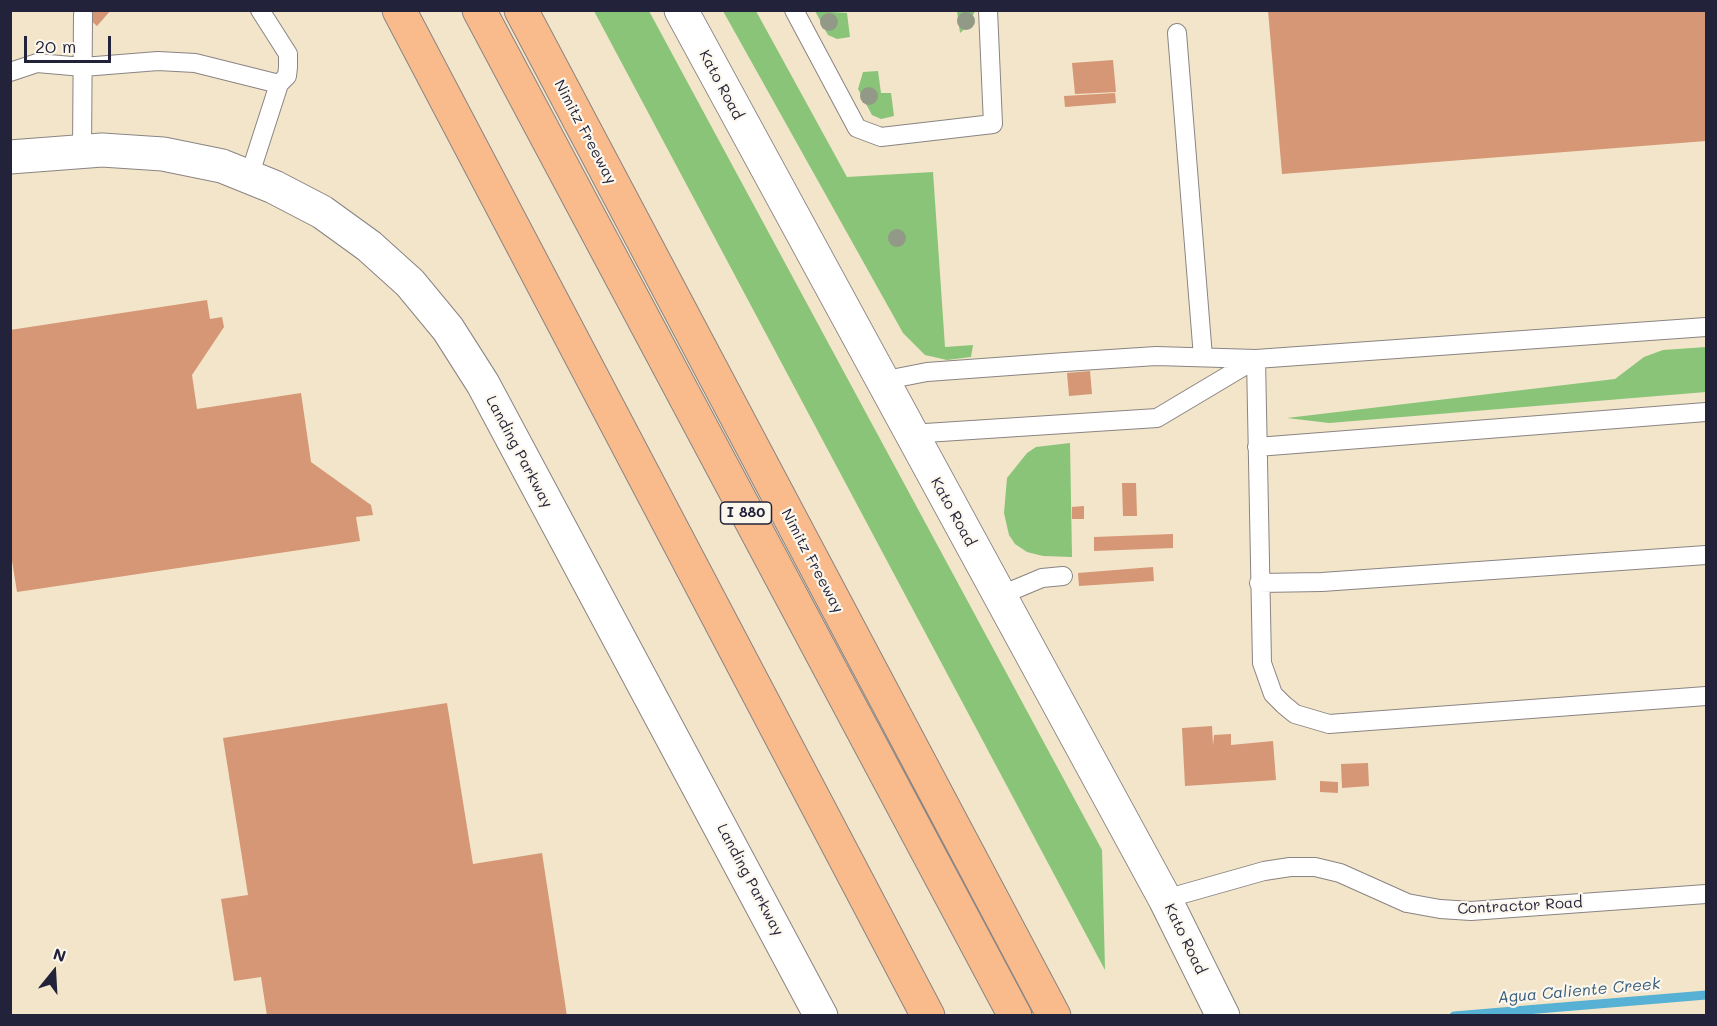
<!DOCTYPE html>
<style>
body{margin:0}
#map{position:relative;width:1717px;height:1026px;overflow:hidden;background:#f2e5ca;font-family:Mali,sans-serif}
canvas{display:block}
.frame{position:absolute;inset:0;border:12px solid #22223b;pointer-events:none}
.north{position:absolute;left:24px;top:942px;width:60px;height:60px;-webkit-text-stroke:4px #fbf7ec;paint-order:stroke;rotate:18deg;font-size:16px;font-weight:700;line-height:24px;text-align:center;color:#22223b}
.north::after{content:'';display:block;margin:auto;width:21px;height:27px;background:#22223b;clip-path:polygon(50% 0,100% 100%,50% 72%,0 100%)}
.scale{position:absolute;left:24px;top:36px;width:87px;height:27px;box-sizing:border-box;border:3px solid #22223b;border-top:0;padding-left:8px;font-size:18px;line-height:21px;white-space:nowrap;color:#22223b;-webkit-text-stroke:4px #fbf7ec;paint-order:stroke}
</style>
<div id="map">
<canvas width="1717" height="1026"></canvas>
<div class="frame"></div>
<div class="north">N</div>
<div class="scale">20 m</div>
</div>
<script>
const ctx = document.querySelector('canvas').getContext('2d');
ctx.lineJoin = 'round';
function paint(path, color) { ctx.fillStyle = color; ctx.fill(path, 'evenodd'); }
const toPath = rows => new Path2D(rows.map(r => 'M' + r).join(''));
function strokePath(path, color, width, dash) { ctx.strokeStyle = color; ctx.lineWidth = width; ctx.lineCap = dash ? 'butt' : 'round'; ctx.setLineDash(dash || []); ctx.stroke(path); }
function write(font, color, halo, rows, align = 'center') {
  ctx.font = font + ' Mali,sans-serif'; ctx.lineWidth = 4.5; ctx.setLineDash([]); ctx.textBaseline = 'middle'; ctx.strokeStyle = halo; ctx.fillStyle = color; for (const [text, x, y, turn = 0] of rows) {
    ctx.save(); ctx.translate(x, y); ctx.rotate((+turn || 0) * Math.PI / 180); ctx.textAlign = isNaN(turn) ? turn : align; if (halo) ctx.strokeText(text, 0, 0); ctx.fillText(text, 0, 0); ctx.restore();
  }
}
paint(toPath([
 [594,11,649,11,1102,850,1105,970],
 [723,11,756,11,847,177,933,172,945,347,973,345,971,357,947,360,925,355,903,333],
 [815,11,847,13,850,37,837,39,828,35],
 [957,11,975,11,967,27,960,33],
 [878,71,881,93,891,93,894,116,881,119,872,115,858,89,863,72],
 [1706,347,1706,392,1329,423,1287,418,1615,379,1644,357,1663,350],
 [1070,443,1072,557,1043,556,1027,552,1015,544,1009,535,1004,513,1007,478,1027,453,1036,447]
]), '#89c479');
strokePath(toPath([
 [1454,1016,1706,995]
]), '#56b1d4', 9);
paint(toPath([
 [79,10,111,10,97,26],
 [1268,10,1706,10,1706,141,1282,174],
 [1113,60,1116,92,1075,94,1072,63],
 [1115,93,1116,103,1065,107,1064,96],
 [207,300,210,319,222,317,224,327,192,375,197,409,301,393,311,462,371,505,373,515,356,517,360,541,17,592,10,548,10,330],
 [1090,371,1092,394,1069,396,1067,373],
 [1122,483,1136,483,1137,516,1123,516],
 [1084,506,1084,519,1072,519,1072,507],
 [1173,534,1173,548,1094,551,1094,537],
 [1153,567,1154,581,1079,586,1078,573],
 [447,703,473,864,542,853,567,1016,267,1016,261,977,234,981,221,899,248,895,223,738],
 [1212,726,1213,746,1214,735,1231,734,1231,745,1273,741,1276,780,1185,786,1182,728],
 [1368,763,1369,786,1342,788,1341,764],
 [1320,781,1338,782,1338,793,1320,792]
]), '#d59775');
const service = toPath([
 [794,10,857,128,881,137,993,124,988,10],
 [1177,33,1203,357],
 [10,72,37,63,83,67,158,61,195,63,279,84],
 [82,152,83,14],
 [249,177,279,84,287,76,288,67,288,54,260,10],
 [1256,359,1262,663,1273,694,1284,705,1295,714,1329,724,1706,696],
 [881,381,927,372,1065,362,1156,356,1256,359,1706,327],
 [910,434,1157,418,1256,359],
 [1257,447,1706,412],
 [1259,583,1322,582,1706,555],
 [999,596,1042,578,1063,576],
 [1165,899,1264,871,1290,867,1315,867,1340,873,1407,903,1440,909,1471,911,1706,894]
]);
const minor = toPath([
 [681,10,1165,899,1223,1016]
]);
const tertiary = toPath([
 [10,157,102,150,163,154,222,166,274,187,322,212,369,246,410,283,448,329,483,384,821,1016]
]);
const motorway = toPath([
 [399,10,928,1016],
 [479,10,1015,1016],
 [521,10,1054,1016]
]);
strokePath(service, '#8a8482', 20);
strokePath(minor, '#8a8482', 35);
strokePath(tertiary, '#8a8482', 35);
strokePath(motorway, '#8a8482', 35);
strokePath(service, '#fff', 18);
strokePath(minor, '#fff', 33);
strokePath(tertiary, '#fff', 33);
strokePath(motorway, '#fabb8c', 33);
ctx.fillStyle = '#939987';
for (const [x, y] of [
 [966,21],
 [829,22],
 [869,96],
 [897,238]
]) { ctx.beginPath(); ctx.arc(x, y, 9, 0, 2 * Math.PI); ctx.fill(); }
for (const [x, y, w] of [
 [746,513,51]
]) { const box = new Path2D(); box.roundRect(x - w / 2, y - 11, w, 22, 4.5); ctx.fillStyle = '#fbf7ec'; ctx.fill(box); strokePath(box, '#22223b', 1.5); }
write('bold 14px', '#22223b', null, [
 ["I 880",746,513]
]);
write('15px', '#22223b', '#fbf7ec', [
 ["Kato Road",721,85,62],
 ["Nimitz Freeway",585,132,62],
 ["Landing Parkway",519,452,62],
 ["Kato Road",953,512,61],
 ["Nimitz Freeway",812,561,62],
 ["Landing Parkway",750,880,62],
 ["Contractor Road",1520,906,-3],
 ["Kato Road",1185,939,64]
]);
write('italic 16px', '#375b78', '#fbf7ec', [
 ["Agua Caliente Creek",1579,991,-5]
]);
</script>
